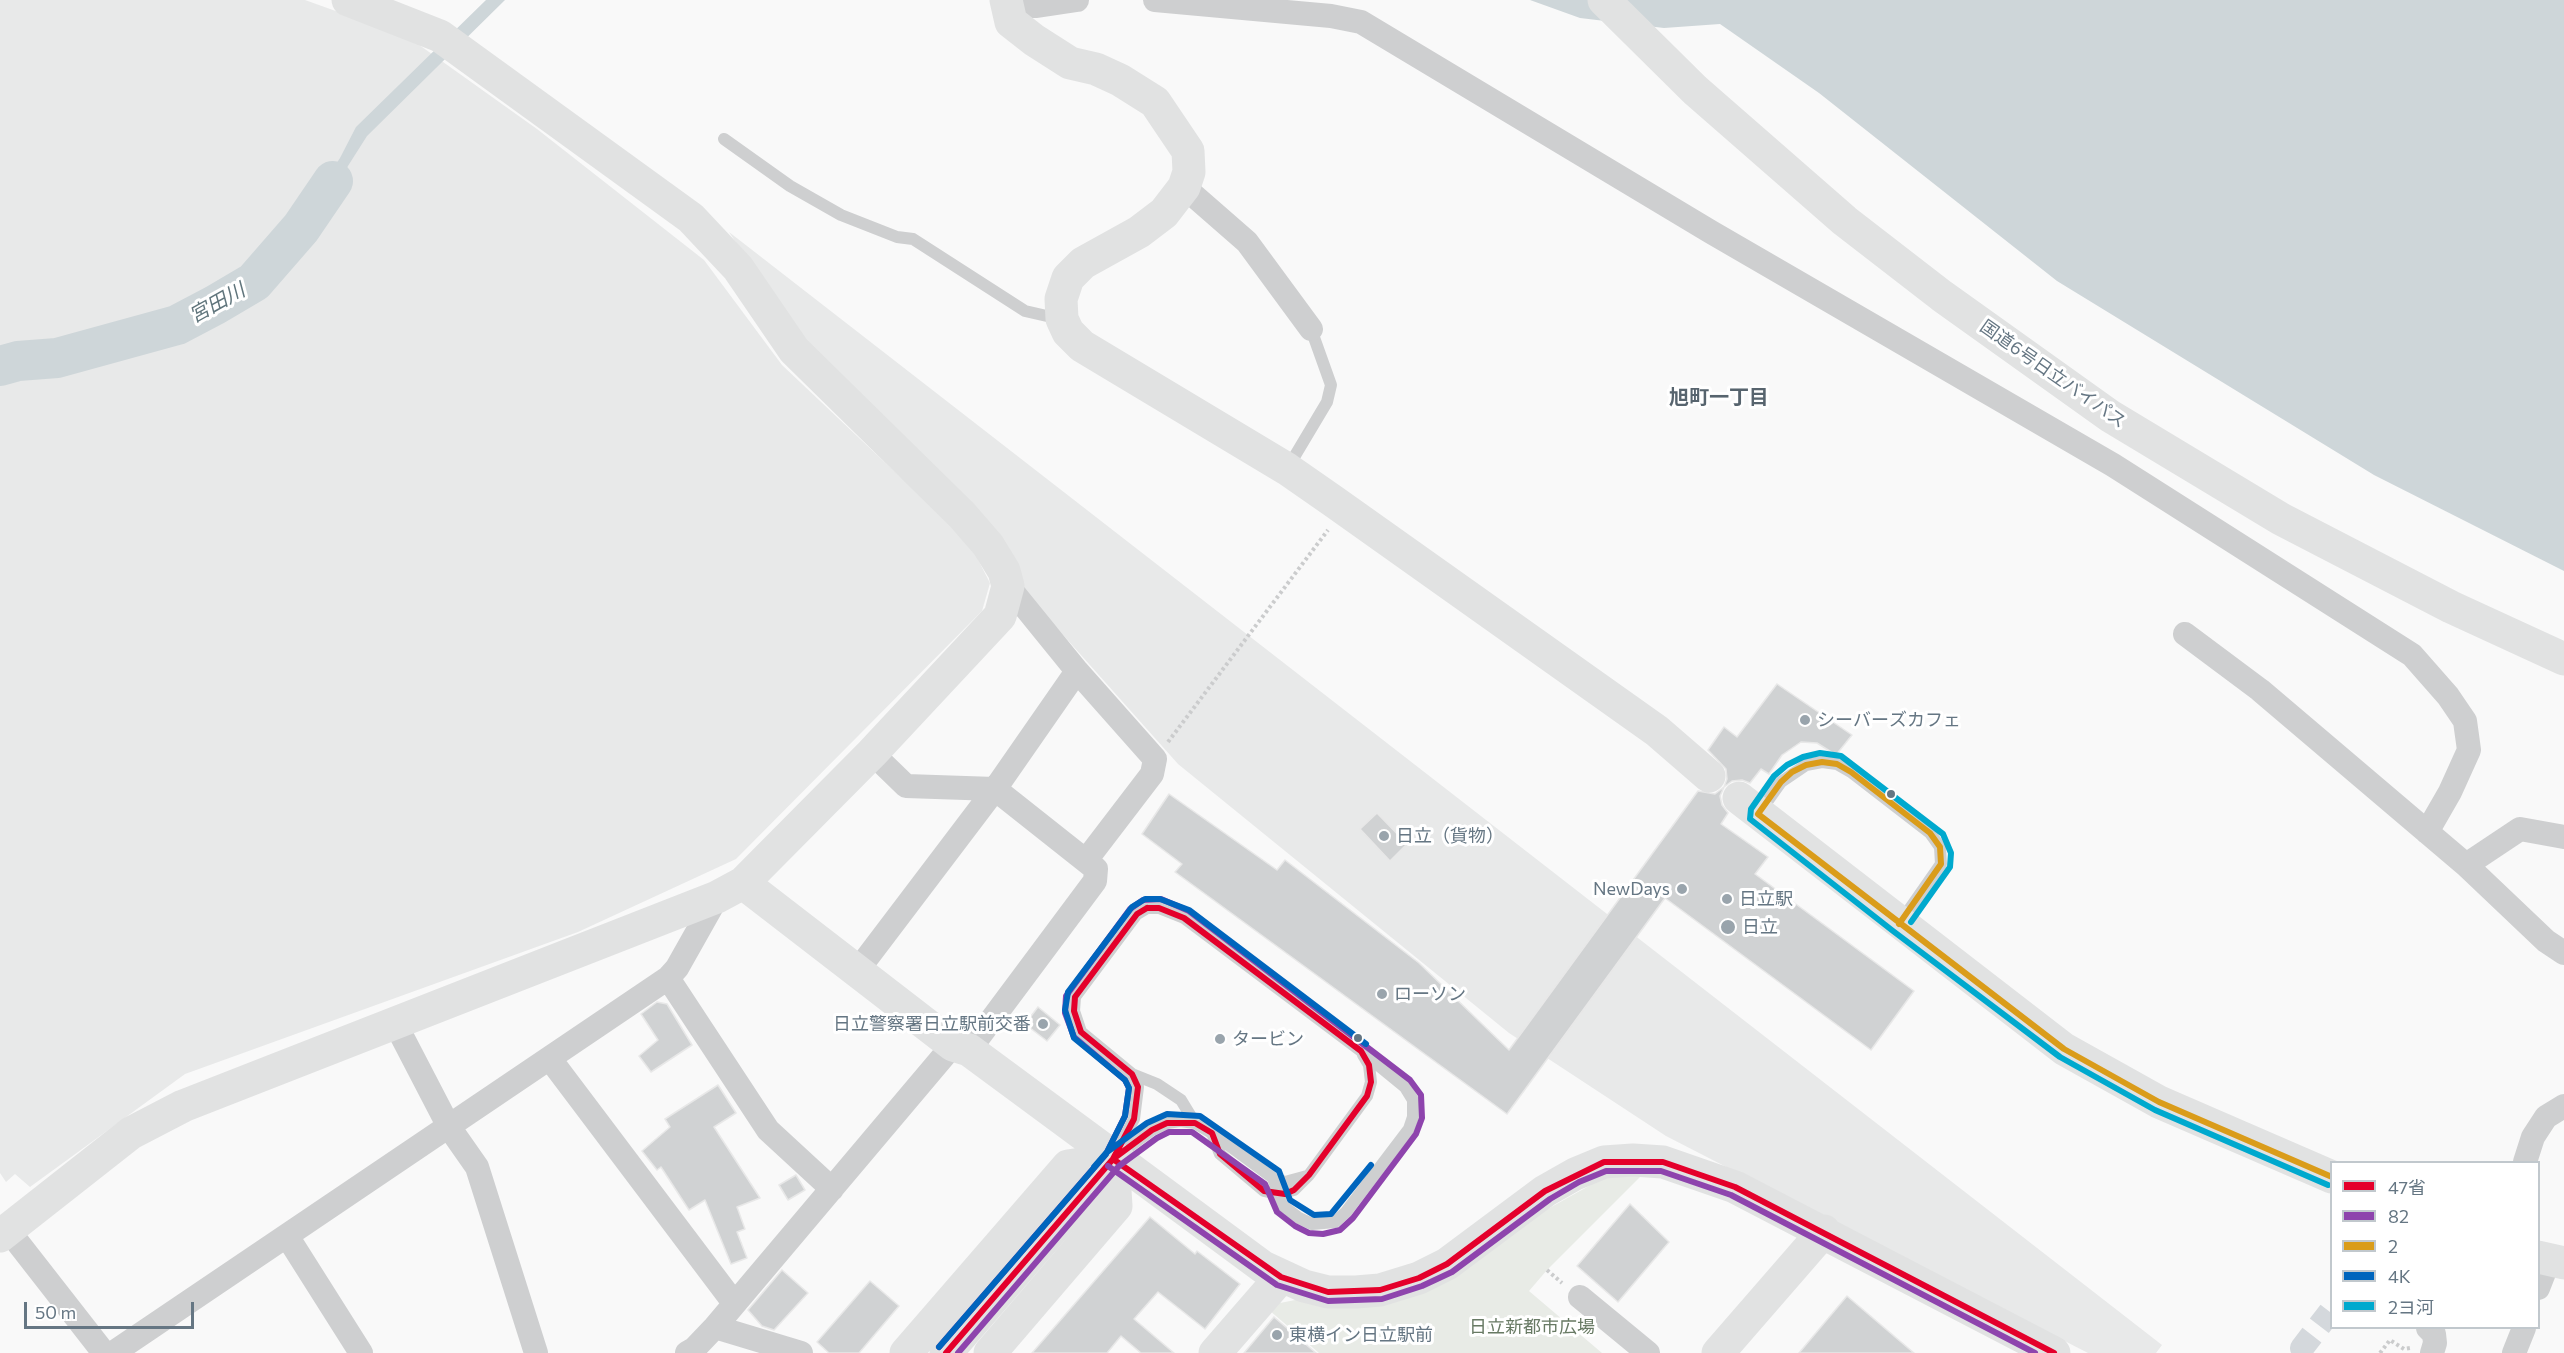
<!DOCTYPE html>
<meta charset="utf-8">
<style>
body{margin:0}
#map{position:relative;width:2564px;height:1353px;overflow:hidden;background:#f9f9f9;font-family:Commissioner,"Noto Sans JP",sans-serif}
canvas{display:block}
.legend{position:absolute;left:2330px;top:1161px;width:210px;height:168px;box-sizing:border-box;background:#fff;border:2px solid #c1c8cd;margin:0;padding:8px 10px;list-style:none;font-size:18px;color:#657683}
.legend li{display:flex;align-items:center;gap:12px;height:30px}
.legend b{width:30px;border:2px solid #c1c8cd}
.scale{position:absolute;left:24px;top:1302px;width:170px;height:27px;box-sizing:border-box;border:3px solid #657683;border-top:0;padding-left:8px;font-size:18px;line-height:21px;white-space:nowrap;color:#657683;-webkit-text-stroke:4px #fff;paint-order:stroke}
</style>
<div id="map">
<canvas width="2564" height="1353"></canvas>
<ul class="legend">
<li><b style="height:8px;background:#e4002b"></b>47省</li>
<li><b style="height:8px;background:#8e44ad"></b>82</li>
<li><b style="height:8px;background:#da9c1a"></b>2</li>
<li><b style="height:8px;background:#0065bd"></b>4K</li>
<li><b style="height:8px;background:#00a9ce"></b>2ヨ河</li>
</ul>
<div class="scale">50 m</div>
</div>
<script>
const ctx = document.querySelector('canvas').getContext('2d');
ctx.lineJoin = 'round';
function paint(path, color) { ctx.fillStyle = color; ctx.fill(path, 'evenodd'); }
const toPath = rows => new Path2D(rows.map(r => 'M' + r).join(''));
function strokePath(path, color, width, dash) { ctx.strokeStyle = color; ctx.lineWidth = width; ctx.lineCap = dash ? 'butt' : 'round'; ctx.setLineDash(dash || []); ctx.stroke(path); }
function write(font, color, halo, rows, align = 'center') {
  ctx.font = font + ' Commissioner,"Noto Sans JP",sans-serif'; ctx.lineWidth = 6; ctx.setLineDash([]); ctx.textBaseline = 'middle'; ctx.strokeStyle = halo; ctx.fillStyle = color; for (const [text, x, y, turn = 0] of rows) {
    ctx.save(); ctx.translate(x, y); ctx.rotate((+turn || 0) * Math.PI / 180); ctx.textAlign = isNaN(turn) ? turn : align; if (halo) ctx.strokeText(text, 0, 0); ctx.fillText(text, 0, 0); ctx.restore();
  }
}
paint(toPath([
 [0,0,305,0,408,37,537,129,704,260,782,365,969,542,990,583,982,611,736,859,578,932,185,1074,30,1187,15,1174,6,1182,0,1173],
 [729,232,2162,1345,2156,1353,2088,1353,1666,1136,1509,1033,1178,764,797,336]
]), '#e8e9e9');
paint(toPath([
 [1612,1173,1644,1173,1547,1270,1529,1291,1602,1353,1319,1353,1269,1310,1275,1304,1300,1299,1321,1304,1537,1215]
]), '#e8ebe6');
paint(toPath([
 [486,0,505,0,367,136,306,232,297,223,340,158,356,127],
 [1530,0,2564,0,2564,571,2374,475,2057,281,1819,93,1720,24,1664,28,1580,18]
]), '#ced6d9');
strokePath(toPath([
 [0,366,18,361,57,358,177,325,215,305,254,282,301,228,333,181]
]), '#ced6d9', 40);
const building = toPath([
 [1777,684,1852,735,1836,755,1817,743,1801,742,1782,755,1769,774,1761,769,1750,783,1742,780,1732,781,1724,787,1727,779,1726,769,1708,750,1724,727,1737,737,1777,684],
 [1724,787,1720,796,1722,805,1728,813,1721,824,1768,857,1755,874,1914,991,1871,1050,1665,898,1507,1114,1175,872,1182,864,1142,834,1169,794,1277,870,1285,860,1419,963,1509,1050,1698,791,1715,794,1724,787],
 [1377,813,1407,844,1390,861,1360,829,1377,813],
 [657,1002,667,1004,692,1045,651,1072,639,1056,658,1040,641,1014,657,1002],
 [1038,1007,1060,1025,1047,1041,1025,1024,1038,1007],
 [718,1085,736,1113,714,1127,760,1198,737,1207,745,1229,737,1232,747,1258,731,1264,705,1200,689,1210,661,1167,657,1170,642,1151,670,1127,665,1119,718,1085],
 [796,1175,805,1190,788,1200,779,1185,796,1175],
 [1630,1204,1669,1242,1618,1302,1577,1266,1630,1204],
 [1150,1217,1195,1254,1197,1251,1240,1284,1205,1329,1158,1292,1134,1319,1174,1353,1141,1353,1121,1336,1107,1353,1032,1353,1150,1217],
 [782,1270,808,1293,774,1330,762,1326,748,1310,782,1270],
 [870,1281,899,1306,859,1353,829,1353,817,1342,870,1281],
 [1847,1296,1914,1353,1799,1353,1847,1296],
 [1274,1317,1316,1353,1244,1353,1274,1317]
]);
paint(building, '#d0d2d3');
strokePath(building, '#e8e8e8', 1.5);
strokePath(toPath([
 [2308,1353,2302,1348,2330,1312]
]), '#d4d8dc', 24, [24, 12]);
strokePath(toPath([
 [1168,742,1328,530],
 [1547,1270,1562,1283],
 [2380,1353,2390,1340,2404,1349,2410,1348]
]), '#cbcccd', 4, [3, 3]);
strokePath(toPath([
 [724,139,790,186,841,215,897,237,913,239,1025,311,1060,319],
 [1287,469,1327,402,1331,385,1311,329],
 [1759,813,1781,782,1806,765,1822,762,1837,764,1851,772,1930,833,1940,847,1941,864,1902,920],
 [1132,1074,1157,1084,1181,1100,1195,1123],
 [1212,1133,1220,1154,1264,1191,1278,1194,1294,1190,1309,1175,1367,1096,1371,1082,1369,1065,1363,1055],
 [1115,1155,1134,1119,1138,1087,1132,1074,1081,1032,1074,1011,1075,997,1137,914,1147,908,1159,908,1184,918,1361,1051,1405,1087,1413,1100,1413,1117,1409,1129,1346,1212,1335,1222,1312,1224,1299,1218,1282,1205,1273,1178],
 [1117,1156,1152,1130,1167,1123,1180,1121,1195,1123,1212,1133,1273,1178,1285,1182,1307,1176]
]), '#cecfd0', 12);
strokePath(toPath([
 [1155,0,1331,16,1361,22,1711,232,2113,465,2412,655,2448,696,2465,721,2469,750,2450,792,2427,832],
 [1007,6,1037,6,1077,0],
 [1184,187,1247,242,1311,329],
 [1008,586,1077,671,1155,759,1152,774,1087,859],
 [2185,634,2260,690,2466,865,2546,941,2564,953],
 [872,753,906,786,995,789,1096,869,1095,881,969,1050],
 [2466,865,2520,829,2564,837],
 [857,971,995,789,1077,671],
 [668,978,768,1130,832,1189],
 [395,1023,449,1127,477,1167,536,1353],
 [550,1059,734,1303],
 [2525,1162,2533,1137,2546,1117,2564,1106],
 [8,1230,104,1353],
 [287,1236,361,1353],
 [2538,1288,2549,1260],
 [1580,1297,1648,1353],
 [715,1327,801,1353],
 [2428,1328,2434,1334,2435,1343,2432,1353],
 [113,1353,668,978,677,968,717,897],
 [687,1353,694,1349,715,1327,953,1045],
 [2514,1353,2524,1328]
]), '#cecfd0', 24);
strokePath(toPath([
 [1006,0,1011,22,1034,40,1070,63,1096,69,1120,80,1155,102,1188,151,1189,172,1184,187,1164,213,1139,232,1083,263,1068,278,1061,299,1062,319,1068,332,1082,346,1287,469,1333,501,1657,731,1709,776],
 [1739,798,2064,1049,2159,1102,2332,1177],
 [743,883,953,1045,969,1050,1263,1267,1304,1286,1328,1292,1356,1292,1380,1290,1419,1278,1447,1264,1545,1191,1575,1174,1604,1162,1633,1160,1663,1162,1735,1187,2054,1353],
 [0,1236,131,1133,183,1106,717,897,743,883,872,753,1000,616,1008,586,1004,571,988,545,962,515,794,350,738,268,691,218,440,36,348,0],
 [2538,1257,2564,1263],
 [906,1353,1068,1166,1113,1159],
 [946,1353,1113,1159],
 [990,1353,1116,1206,1113,1159],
 [1215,1353,1281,1277],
 [1718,1353,1824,1231]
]), '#e1e2e2', 33);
strokePath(toPath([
 [1604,0,1695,90,1845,221,1942,296,2110,416,2281,519,2451,607,2564,659]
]), '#e1e2e2', 33);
strokePath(toPath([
 [1147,908,1159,908,1184,918,1361,1051,1369,1065,1371,1082,1367,1096,1309,1175,1294,1190,1285,1194,1264,1191,1220,1154,1212,1133,1195,1123,1167,1123,1152,1130,1113,1159,1134,1119,1138,1087,1132,1074,1081,1032,1074,1011,1075,997,1137,914,1147,908],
 [1113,1159,1281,1277,1328,1292,1380,1290,1419,1278,1447,1264,1545,1191,1604,1162,1663,1162,1735,1187,2054,1353],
 [946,1353,1113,1159]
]), '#e4002b', 6);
strokePath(toPath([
 [1108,1166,1277,1285,1328,1301,1382,1299,1422,1286,1452,1272,1550,1199,1579,1182,1606,1171,1661,1171,1731,1195,2035,1353],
 [939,1347,1106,1154,1125,1116,1129,1088,1125,1080,1074,1037,1065,1013,1066,996,1130,909,1143,900,1161,899,1189,911,1410,1080,1421,1095,1422,1118,1416,1134,1353,1218,1340,1230,1323,1234,1309,1233,1295,1226,1277,1212,1265,1184,1192,1132,1169,1132,1157,1138,1119,1166,958,1353]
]), '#8e44ad', 6);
strokePath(toPath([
 [1758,814,2064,1049,2159,1102,2332,1177],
 [1758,814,1781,782,1792,772,1806,765,1822,762,1837,764,1851,772,1930,833,1940,847,1941,864,1899,924]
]), '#da9c1a', 6);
strokePath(toPath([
 [1094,1167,1107,1152,1147,1123,1167,1114,1200,1116,1279,1171,1290,1200,1314,1215,1331,1214,1371,1165],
 [939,1347,1106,1154,1125,1116,1129,1088,1125,1080,1074,1038,1065,1010,1068,992,1132,907,1145,899,1160,899,1189,910,1366,1044]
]), '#0065bd', 6);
strokePath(toPath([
 [1911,922,1950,867,1951,853,1943,834,1841,756,1820,753,1803,757,1787,765,1774,776,1751,809,1750,819,1893,931,2060,1057,2155,1110,2328,1185]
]), '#00a9ce', 6);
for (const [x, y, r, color] of [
 [1805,720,6,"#99a4ac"],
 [1891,794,5,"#657683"],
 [1384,836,6,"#99a4ac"],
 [1682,889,6,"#99a4ac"],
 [1727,899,6,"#99a4ac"],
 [1728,927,8,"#99a4ac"],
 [1382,994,6,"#99a4ac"],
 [1043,1024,6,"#99a4ac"],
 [1358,1038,5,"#657683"],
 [1220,1039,6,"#99a4ac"],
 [1277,1335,6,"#99a4ac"]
]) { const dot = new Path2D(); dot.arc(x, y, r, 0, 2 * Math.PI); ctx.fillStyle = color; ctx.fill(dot); strokePath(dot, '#fff', 2); }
write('18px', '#657683', '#fff', [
 ["国道6号日立バイパス",2053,374,35]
]);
write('18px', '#657683', '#fff', [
 ["シーバーズカフェ",1817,720],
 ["日立（貨物）",1396,836],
 ["NewDays",1670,889,"right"],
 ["日立駅",1739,899],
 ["日立",1742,927],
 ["ローソン",1394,994],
 ["日立警察署日立駅前交番",1031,1024,"right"],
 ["タービン",1232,1039],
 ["東横イン日立駅前",1289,1335]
], 'left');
write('18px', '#687a64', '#fff', [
 ["日立新都市広場",1532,1327]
]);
write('italic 20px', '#60757c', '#fff', [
 ["宮田川",217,303,-29]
]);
write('bold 20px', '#57646e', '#fff', [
 ["旭町一丁目",1719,397]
]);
</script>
